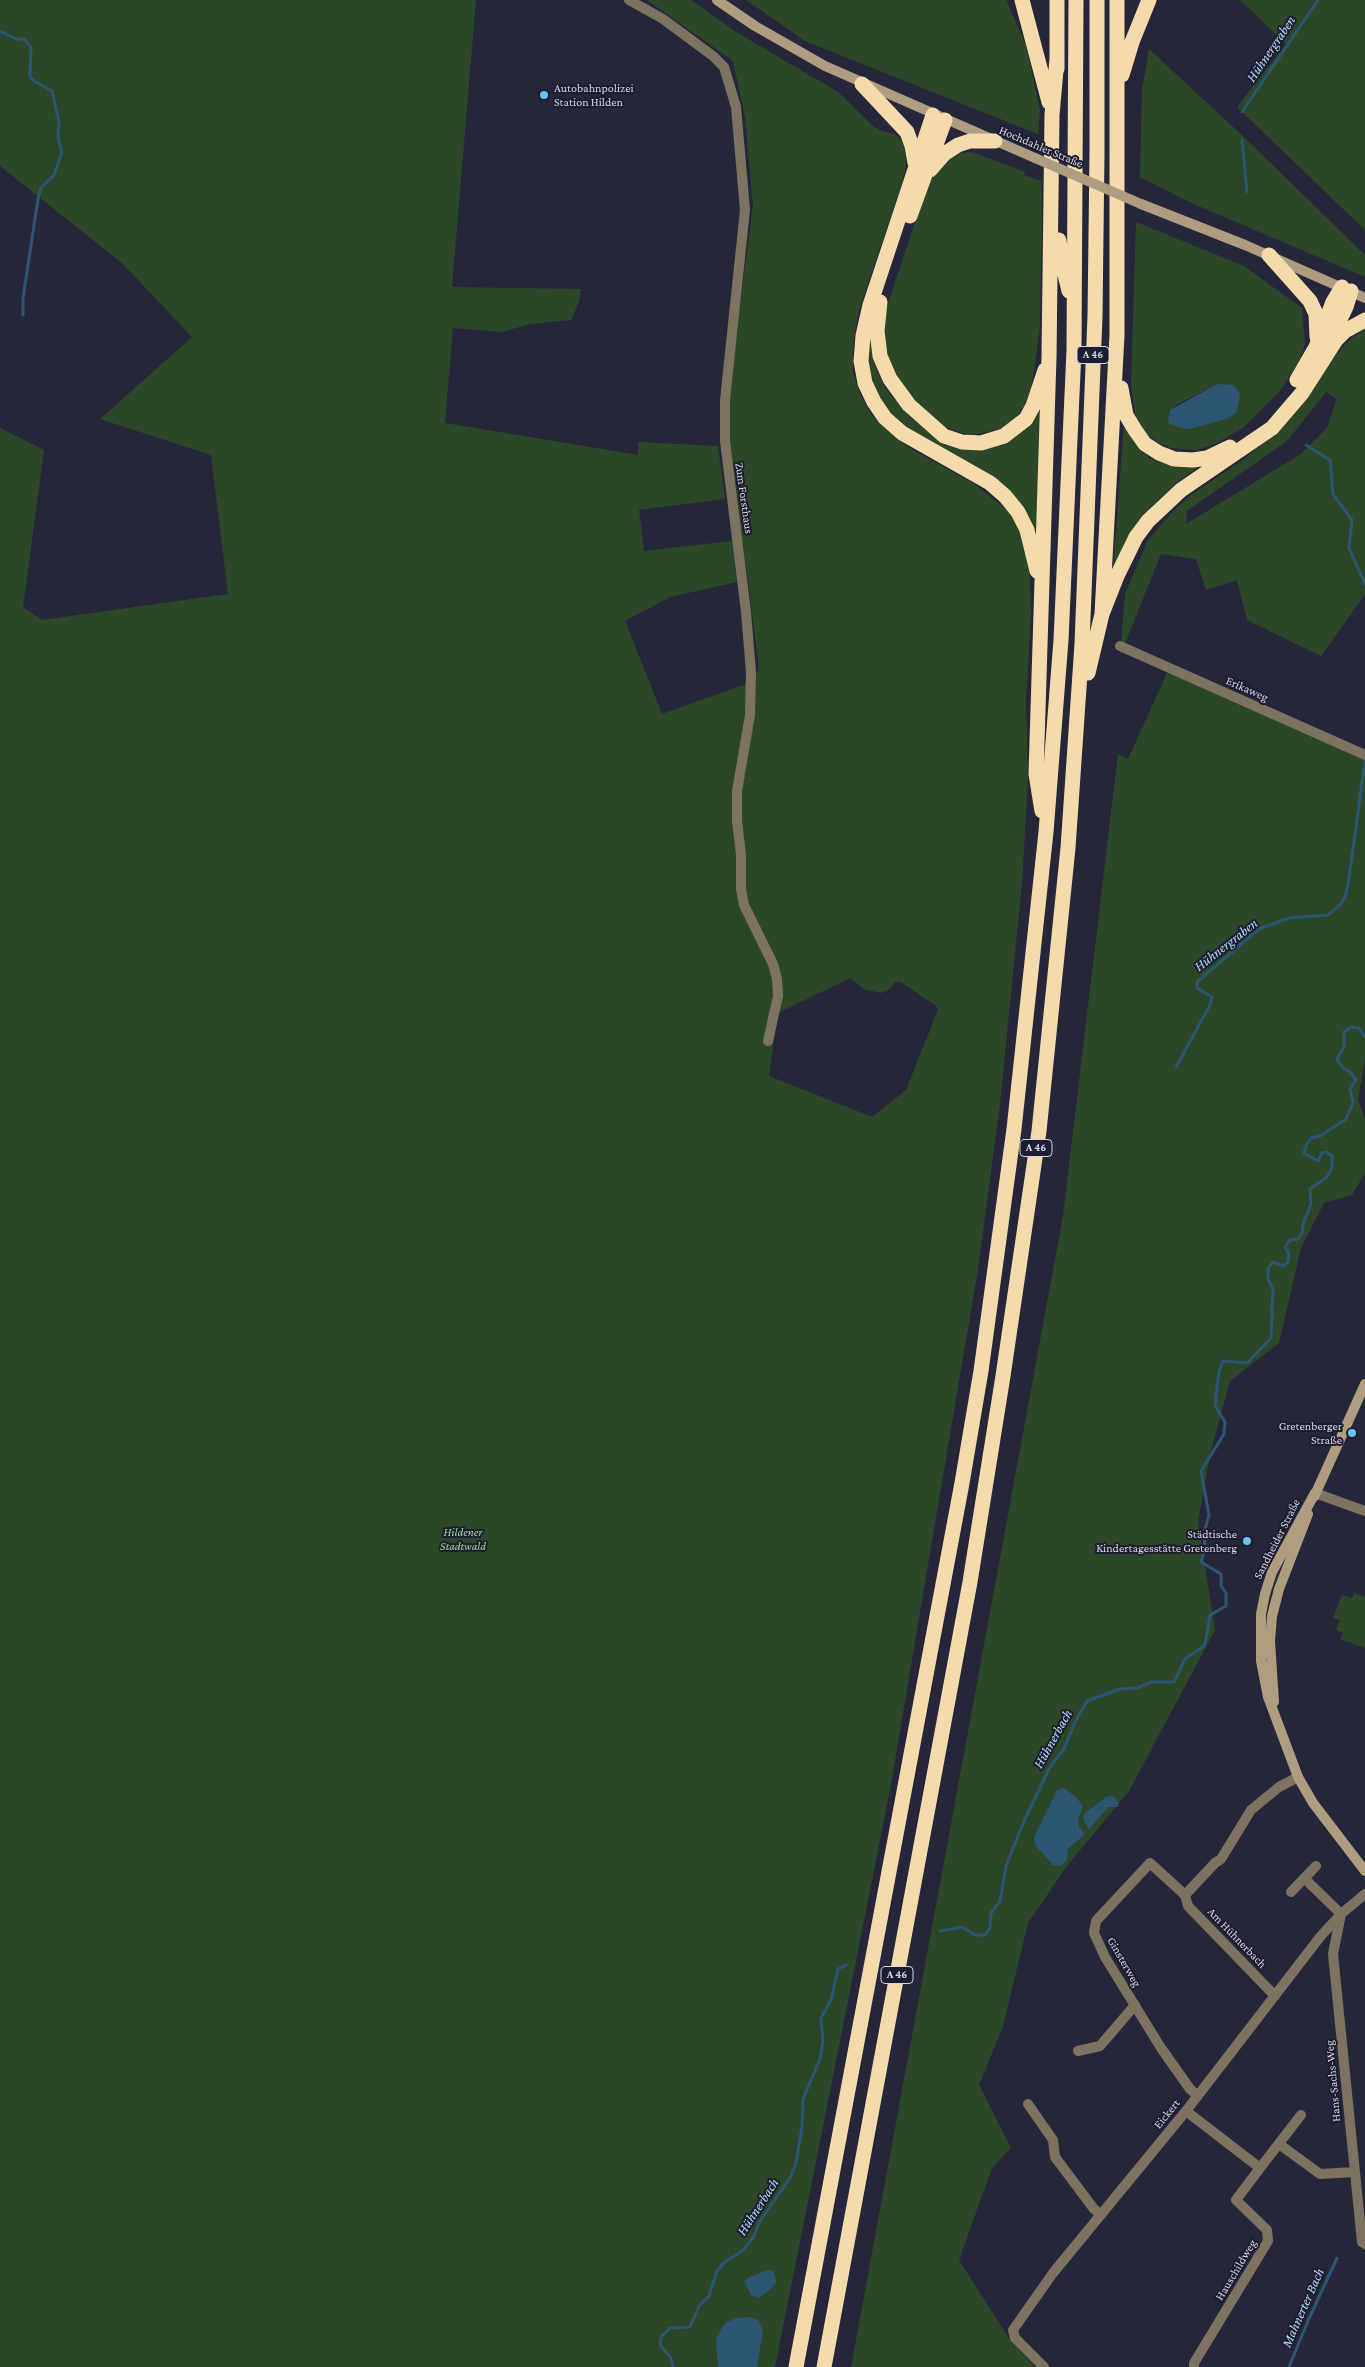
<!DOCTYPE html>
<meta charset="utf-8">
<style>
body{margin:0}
canvas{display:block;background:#25263a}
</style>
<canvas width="1365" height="2367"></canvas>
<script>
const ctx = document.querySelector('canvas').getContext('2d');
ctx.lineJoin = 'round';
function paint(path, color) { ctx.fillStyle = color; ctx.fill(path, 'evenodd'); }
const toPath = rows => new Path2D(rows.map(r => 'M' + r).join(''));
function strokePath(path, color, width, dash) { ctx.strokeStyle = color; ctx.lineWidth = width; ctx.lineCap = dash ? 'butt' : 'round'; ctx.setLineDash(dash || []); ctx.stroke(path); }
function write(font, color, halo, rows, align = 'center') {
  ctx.font = font + ' "Crimson Pro",serif'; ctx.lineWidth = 4; ctx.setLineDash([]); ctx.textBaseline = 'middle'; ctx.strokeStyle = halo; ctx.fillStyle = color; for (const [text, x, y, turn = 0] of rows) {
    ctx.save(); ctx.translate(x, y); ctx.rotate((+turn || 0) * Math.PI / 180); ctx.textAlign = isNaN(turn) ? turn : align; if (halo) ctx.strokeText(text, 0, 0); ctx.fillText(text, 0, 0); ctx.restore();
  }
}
paint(toPath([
 [0,0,476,0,452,287,581,289,579,302,571,320,530,324,502,332,453,328,445,423,638,455,638,442,718,446,725,499,639,510,644,551,732,541,737,582,670,597,625,621,662,714,746,684,759,670,748,580,734,498,727,446,731,377,753,205,745,117,733,61,647,0,691,0,736,32,838,92,872,125,879,130,895,134,902,142,905,152,906,165,903,180,858,313,853,348,853,372,861,396,872,415,887,430,913,450,973,483,1012,514,1029,552,1031,614,1026,701,1028,779,1022,883,1000,1104,978,1269,890,1790,775,2367,0,2367,0,428,44,450,23,607,42,620,228,594,211,455,100,419,192,337,123,264,0,166],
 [850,978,864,989,881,993,890,989,895,982,901,982,936,1006,938,1010,906,1090,872,1117,769,1076,778,1013],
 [746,0,1006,0,1026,45,1040,110,1038,134,805,41],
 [1240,0,1365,0,1365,230,1237,107,1286,44],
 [1149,49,1246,139,1365,255,1365,277,1187,201,1140,177,1142,92],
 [972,152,1025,172,1024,175,1041,181,1042,212,1040,327,1031,390,1023,410,1013,420,1000,429,973,435,959,432,943,426,916,402,902,385,886,354,883,319,925,192,935,172,943,163,953,157,962,153],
 [1136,222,1244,266,1302,308,1305,344,1300,360,1280,391,1244,427,1213,445,1196,450,1171,448,1159,443,1146,433,1138,423,1135,413,1131,386],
 [1217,384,1228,419,1194,428,1176,405],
 [869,329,873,360,885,388,911,418,940,439,982,448,1045,395,1039,556,1021,511,903,426,880,401,868,372],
 [1365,329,1365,594,1321,656,1247,620,1237,580,1206,590,1196,559,1161,554,1120,656,1125,594,1148,540,1174,510,1191,495,1244,459,1276,432,1326,366,1350,339],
 [1326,392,1337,399,1327,428,1301,454,1186,524,1187,511,1287,441],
 [1124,423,1149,458,1174,467,1204,464,1181,479,1154,504,1128,540,1113,572],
 [1168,671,1365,760,1365,1058,1358,1100,1365,1120,1365,1173,1352,1195,1324,1203,1301,1248,1279,1343,1230,1381,1211,1450,1198,1522,1215,1630,1129,1791,1067,1866,1028,1923,1003,2026,979,2085,1011,2148,992,2168,959,2260,1010,2340,1035,2367,851,2367,1063,1216,1118,754,1128,759],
 [1354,1593,1365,1597,1365,1648,1340,1639,1343,1633,1336,1630,1340,1620,1333,1618,1342,1595,1352,1598]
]), '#2c4728');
paint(toPath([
 [1217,384,1233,385,1238,390,1240,397,1236,413,1227,419,1194,428,1184,429,1168,423,1170,410],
 [1063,1788,1075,1796,1083,1806,1078,1820,1079,1827,1085,1834,1068,1849,1067,1859,1061,1866,1053,1865,1035,1845,1034,1837,1057,1790],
 [1113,1796,1119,1803,1118,1807,1108,1807,1089,1829,1083,1819,1084,1814,1106,1797],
 [767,2270,773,2271,777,2281,772,2288,759,2298,751,2295,744,2281,748,2278],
 [750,2317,758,2320,763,2330,757,2367,718,2367,716,2339,725,2323,736,2318]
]), '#2c5673');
strokePath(toPath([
 [0,31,16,39,24,39,31,47,30,76,34,81,52,91,59,123,58,137,62,152,54,175,41,188,38,199,23,298,23,315],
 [1242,112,1318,0],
 [1242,140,1247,192],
 [1306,445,1330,460,1333,494,1352,520,1349,548,1365,584],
 [1176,1067,1210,1005,1212,997,1197,988,1197,982,1259,929,1289,918,1328,915,1340,905,1345,897,1348,885,1365,761],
 [940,1931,962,1927,975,1935,985,1935,990,1928,991,1913,1000,1901,1006,1866,1024,1821,1050,1767,1064,1749,1074,1724,1087,1701,1120,1689,1137,1688,1151,1682,1174,1682,1185,1659,1205,1645,1210,1615,1226,1606,1226,1593,1221,1586,1221,1574,1201,1562,1205,1548,1204,1533,1209,1515,1201,1471,1224,1434,1225,1422,1215,1406,1219,1371,1223,1361,1247,1363,1271,1338,1273,1289,1268,1279,1268,1268,1273,1262,1284,1266,1288,1262,1289,1254,1285,1247,1290,1240,1298,1239,1302,1233,1303,1224,1311,1204,1310,1189,1327,1177,1332,1168,1332,1156,1326,1152,1322,1153,1318,1161,1304,1153,1307,1144,1311,1138,1320,1136,1346,1119,1353,1103,1350,1089,1356,1080,1350,1072,1343,1068,1337,1059,1344,1047,1344,1032,1351,1027,1359,1028,1365,1037],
 [673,2367,671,2358,660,2345,661,2337,670,2328,690,2327,699,2306,709,2296,717,2271,726,2261,741,2252,753,2238,760,2221,790,2178,796,2163,802,2127,803,2099,820,2059,823,2041,821,2018,831,2000,838,1969,846,1965],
 [1289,2367,1308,2321,1337,2258]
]), '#2c5673', 3);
strokePath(toPath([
 [629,0,663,19,713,56,724,67,736,107,745,210,725,400,725,441,746,612,751,672,750,715,737,791,737,821,741,855,741,889,744,905,773,964,777,979,778,996,768,1041],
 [1120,646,1365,755],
 [1315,1493,1365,1511],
 [1304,1878,1341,1914,1333,1954,1362,2242,1365,2244],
 [1291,1892,1316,1866],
 [1185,1895,1215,1863,1221,1859,1251,1810,1279,1787,1298,1777],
 [1078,2051,1100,2046,1135,2005],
 [1198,2096,1190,2089,1161,2048,1105,1957,1094,1933,1096,1921,1150,1863,1185,1895,1188,1906,1275,1996],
 [1028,2104,1053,2140,1055,2157,1094,2209,1101,2215],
 [1186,2111,1260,2168,1236,2200,1267,2230,1268,2241,1194,2363,1194,2367],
 [1279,2144,1320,2174,1354,2172],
 [1260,2168,1301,2115],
 [1044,2367,1015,2338,1013,2330,1053,2273,1186,2111,1320,1937,1341,1914,1365,1894]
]), '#7d7360', 10);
strokePath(toPath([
 [717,0,755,26,825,66,1035,158],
 [1141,204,1245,245,1365,298],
 [1315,1493,1272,1572,1265,1594,1261,1614,1261,1661,1268,1697,1298,1777,1313,1803,1365,1871],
 [1314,1497,1365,1384],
 [1274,1702,1270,1641,1272,1616,1279,1589,1308,1514]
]), '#ae9d7f', 10);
strokePath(toPath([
 [1022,0,1049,102],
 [1057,0,1057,69],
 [1122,75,1132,42,1149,0],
 [862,84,907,132,912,146,915,163],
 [933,115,870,305,863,336,861,361,865,383,874,402,885,418,902,433,990,483,1005,496,1018,512,1027,530,1037,571],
 [930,170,944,154,958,145,970,141,995,141],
 [910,216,945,120],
 [1059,240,1061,258,1069,291],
 [1269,255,1310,301,1316,314,1317,337],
 [880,302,877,331,880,356,890,379,909,405,944,436,962,442,981,443,1004,436,1026,419,1033,406,1045,370],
 [1330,340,1346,307,1351,291],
 [1297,380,1316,347,1333,302,1342,287],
 [1121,388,1126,415,1135,430,1145,444,1159,453,1174,459,1193,460,1207,458,1230,447],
 [1102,614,1117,335,1117,0],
 [1088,673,1102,614,1117,576,1136,537,1148,521,1181,490,1272,428,1302,393,1336,340,1345,331,1365,320],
 [1042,811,1036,774,1049,357,1052,115,1057,59],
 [796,2367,962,1483,981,1371,1014,1129,1046,832,1061,640,1074,350,1076,0],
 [824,2367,970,1582,1003,1376,1039,1131,1068,848,1082,644,1095,316,1097,153,1097,0]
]), '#f5dbac', 15);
strokePath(toPath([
 [1035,158,1141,204]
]), '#ae9d7f', 10);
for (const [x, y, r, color] of [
 [544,95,5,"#67c4ef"],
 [1352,1433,5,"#67c4ef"],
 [1247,1541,5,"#67c4ef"]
]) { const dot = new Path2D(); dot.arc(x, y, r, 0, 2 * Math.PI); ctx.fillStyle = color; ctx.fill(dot); strokePath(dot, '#1c1d30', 2); }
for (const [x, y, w] of [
 [1093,355,32],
 [1036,1148,32],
 [897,1975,32]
]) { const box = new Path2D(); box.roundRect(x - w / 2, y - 8.5, w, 17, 4); ctx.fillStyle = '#1c1d30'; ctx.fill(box); strokePath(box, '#d4d5e2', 1); }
write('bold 11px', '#d4d5e2', null, [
 ["A 46",1093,355],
 ["A 46",1036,1148],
 ["A 46",897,1975]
]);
write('12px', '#d4d5e2', '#1c1d30', [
 ["Autobahnpolizei",554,88,"left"],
 ["Station Hilden",554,102,"left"],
 ["Gretenberger",1342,1426],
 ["Straße",1342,1440],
 ["Städtische",1237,1534],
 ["Kindertagesstätte Gretenberg",1237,1548]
], 'right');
write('12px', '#d4d5e2', '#1c1d30', [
 ["Hochdahler Straße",1041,147,23],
 ["Zum Forsthaus",744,498,82],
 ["Erikaweg",1247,689,24],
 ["Sandheider Straße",1277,1539,-63],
 ["Am Hühnerbach",1237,1938,46],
 ["Ginsterweg",1124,1962,60],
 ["Hans-Sachs-Weg",1333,2081,-95],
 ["Eickert",1167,2114,-51],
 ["Hauschildweg",1236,2270,-59]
]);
write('italic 12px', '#a4d79c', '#1c1d30', [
 ["Hildener",463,1532],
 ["Stadtwald",463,1546]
]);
write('italic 14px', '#b2d9f6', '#1c1d30', [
 ["Hühnergraben",1271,49,-56],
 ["Hühnergraben",1226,945,-38],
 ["Hühnerbach",1053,1739,-61],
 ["Hühnerbach",758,2207,-57],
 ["Mahnerter Bach",1303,2308,-66]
]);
</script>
